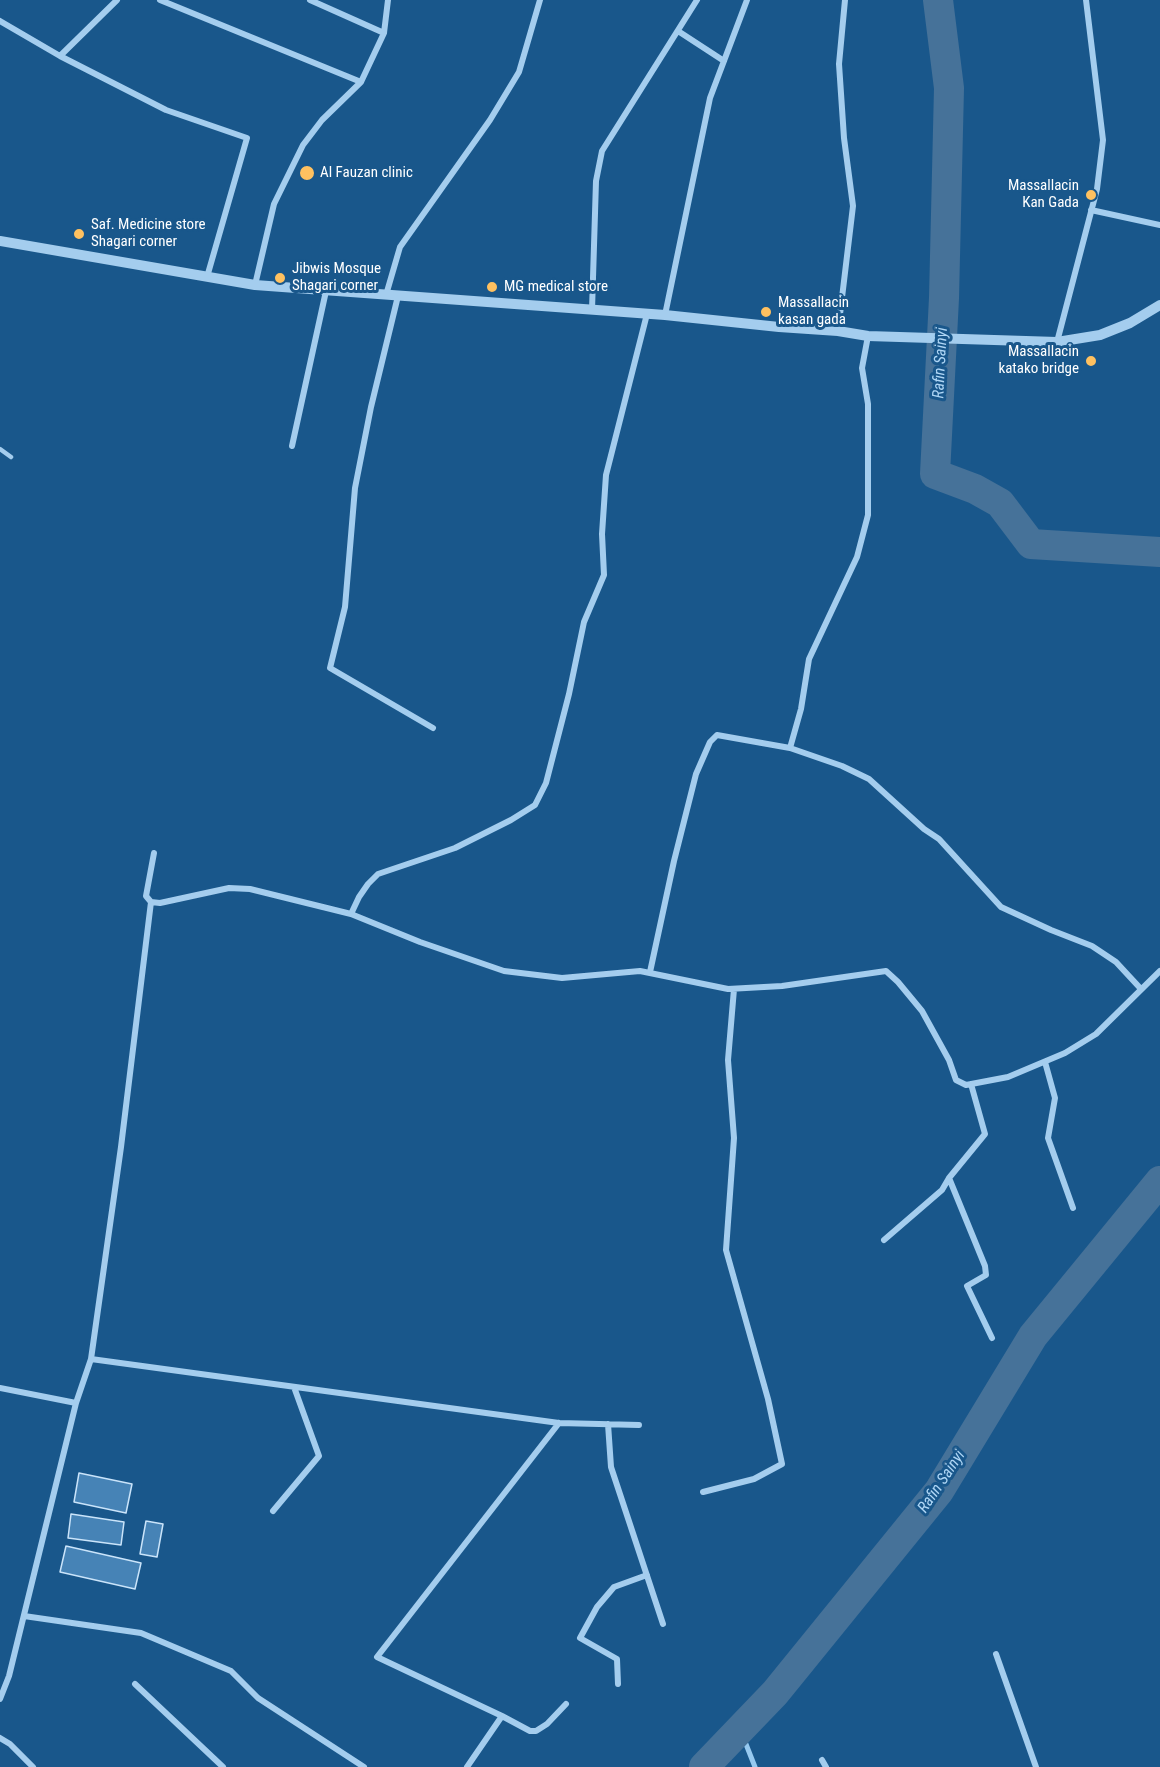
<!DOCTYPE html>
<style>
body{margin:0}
canvas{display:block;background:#19578b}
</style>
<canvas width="1160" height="1767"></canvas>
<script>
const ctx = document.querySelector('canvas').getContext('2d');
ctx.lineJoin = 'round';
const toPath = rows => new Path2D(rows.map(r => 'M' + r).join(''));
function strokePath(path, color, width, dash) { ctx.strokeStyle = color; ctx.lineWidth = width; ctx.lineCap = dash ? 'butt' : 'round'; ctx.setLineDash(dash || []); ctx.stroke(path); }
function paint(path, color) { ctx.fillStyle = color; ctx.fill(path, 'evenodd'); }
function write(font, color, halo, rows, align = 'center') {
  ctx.font = font + ' "Roboto Condensed",sans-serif'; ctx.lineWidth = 6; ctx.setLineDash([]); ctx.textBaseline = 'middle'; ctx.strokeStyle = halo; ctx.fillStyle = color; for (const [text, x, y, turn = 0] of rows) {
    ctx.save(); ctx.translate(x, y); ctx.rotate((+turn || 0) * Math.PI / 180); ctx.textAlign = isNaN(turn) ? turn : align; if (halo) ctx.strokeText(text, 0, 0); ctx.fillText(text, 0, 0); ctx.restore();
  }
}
strokePath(toPath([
 [740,1729,755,1767]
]), '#96c9f0', 5);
strokePath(toPath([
 [938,0,949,88,944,298,935,474,975,489,1000,503,1031,544,1160,552],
 [704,1767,775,1693,939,1491,1033,1336,1160,1181]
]), '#467299', 30);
const building = toPath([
 [79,1473,132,1484,126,1513,74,1502,79,1473],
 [71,1514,124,1522,121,1545,68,1538,71,1514],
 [146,1521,163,1524,157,1557,140,1554,146,1521],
 [66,1546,141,1563,135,1589,60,1572,66,1546]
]);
paint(building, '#4683b6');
strokePath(building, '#cae4fa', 1.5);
strokePath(toPath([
 [0,449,11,457]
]), '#a4cdee', 4.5);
strokePath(toPath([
 [160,0,361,82],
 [310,0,384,33],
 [0,21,60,56,166,110,247,138,207,277],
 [678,31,724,61],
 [60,56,117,0],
 [1091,210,1160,225],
 [255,285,274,204,303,145,322,120,361,82,384,33,388,0],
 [386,295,400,247,490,120,519,72,540,0],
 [398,296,371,407,355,488,345,607,330,668,433,728],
 [592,310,596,181,602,151,697,0],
 [665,315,710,98,747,0],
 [838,331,853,206,844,138,839,64,845,0],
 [1057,342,1097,189,1103,140,1086,0],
 [292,446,326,291],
 [790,748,801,709,809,659,857,557,868,515,868,404,862,368,868,336],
 [154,853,146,896,151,902,160,903,229,888,250,889,351,914,420,942,504,971,562,978,640,971,728,989,782,986,886,971,898,982,922,1011,949,1060,956,1080,966,1085,1008,1077,1065,1053,1096,1034,1160,971],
 [351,914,359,897,368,884,378,874,455,848,511,820,535,805,546,783,569,694,584,622,604,575,602,534,606,475,647,314],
 [650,972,674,861,696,774,710,742,717,735,790,748,842,766,869,779,924,829,939,839,1001,907,1051,930,1092,946,1116,962,1141,989],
 [1045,1062,1055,1098,1048,1138,1073,1208],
 [949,1178,985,1266,986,1275,967,1286,992,1338],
 [884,1240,942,1190,949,1178,985,1134,971,1084],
 [91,1359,559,1423,639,1425],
 [0,1388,76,1403],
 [608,1424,611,1467,663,1624],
 [703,1492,754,1479,782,1464,768,1399,726,1250,734,1138,728,1060,734,989],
 [273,1511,319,1456,294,1387],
 [24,1616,141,1633,231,1671,258,1698,364,1767],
 [996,1654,1036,1767],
 [135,1684,223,1767],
 [618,1684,617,1659,580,1638,597,1607,614,1587,647,1575],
 [0,1699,9,1676,76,1403,91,1359,121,1147,151,902],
 [502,1716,530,1731,536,1731,547,1724,566,1704],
 [0,1738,10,1744,33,1767],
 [822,1760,826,1767],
 [467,1767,502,1716,377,1657,559,1423]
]), '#a4cdee', 6);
strokePath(toPath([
 [0,241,255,285,665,315,779,327,838,331,868,336,1057,342,1100,335,1130,323,1160,305]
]), '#a4cdee', 10);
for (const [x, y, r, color] of [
 [307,173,8,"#ffc160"],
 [1091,195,6,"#ffc160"],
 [79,234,6,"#ffc160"],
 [280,278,6,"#ffc160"],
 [492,287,6,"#ffc160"],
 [766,312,6,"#ffc160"],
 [1091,361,6,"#ffc160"]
]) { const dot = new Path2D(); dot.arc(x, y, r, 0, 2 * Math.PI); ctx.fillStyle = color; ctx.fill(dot); strokePath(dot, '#19578b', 2); }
write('15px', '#fff', '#19578b', [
 ["Al Fauzan clinic",320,173],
 ["Massallacin",1079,186,"right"],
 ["Kan Gada",1079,203,"right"],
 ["Saf. Medicine store",91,225],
 ["Shagari corner",91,242],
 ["Jibwis Mosque",292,269],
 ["Shagari corner",292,286],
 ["MG medical store",504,287],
 ["Massallacin",778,303],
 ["kasan gada",778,320],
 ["Massallacin",1079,352,"right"],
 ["katako bridge",1079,369,"right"]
], 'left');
write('italic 16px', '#afd6f5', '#19578b', [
 ["Rafin Sainyi",941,363,-87],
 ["Rafin Sainyi",942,1482,-56]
]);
</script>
